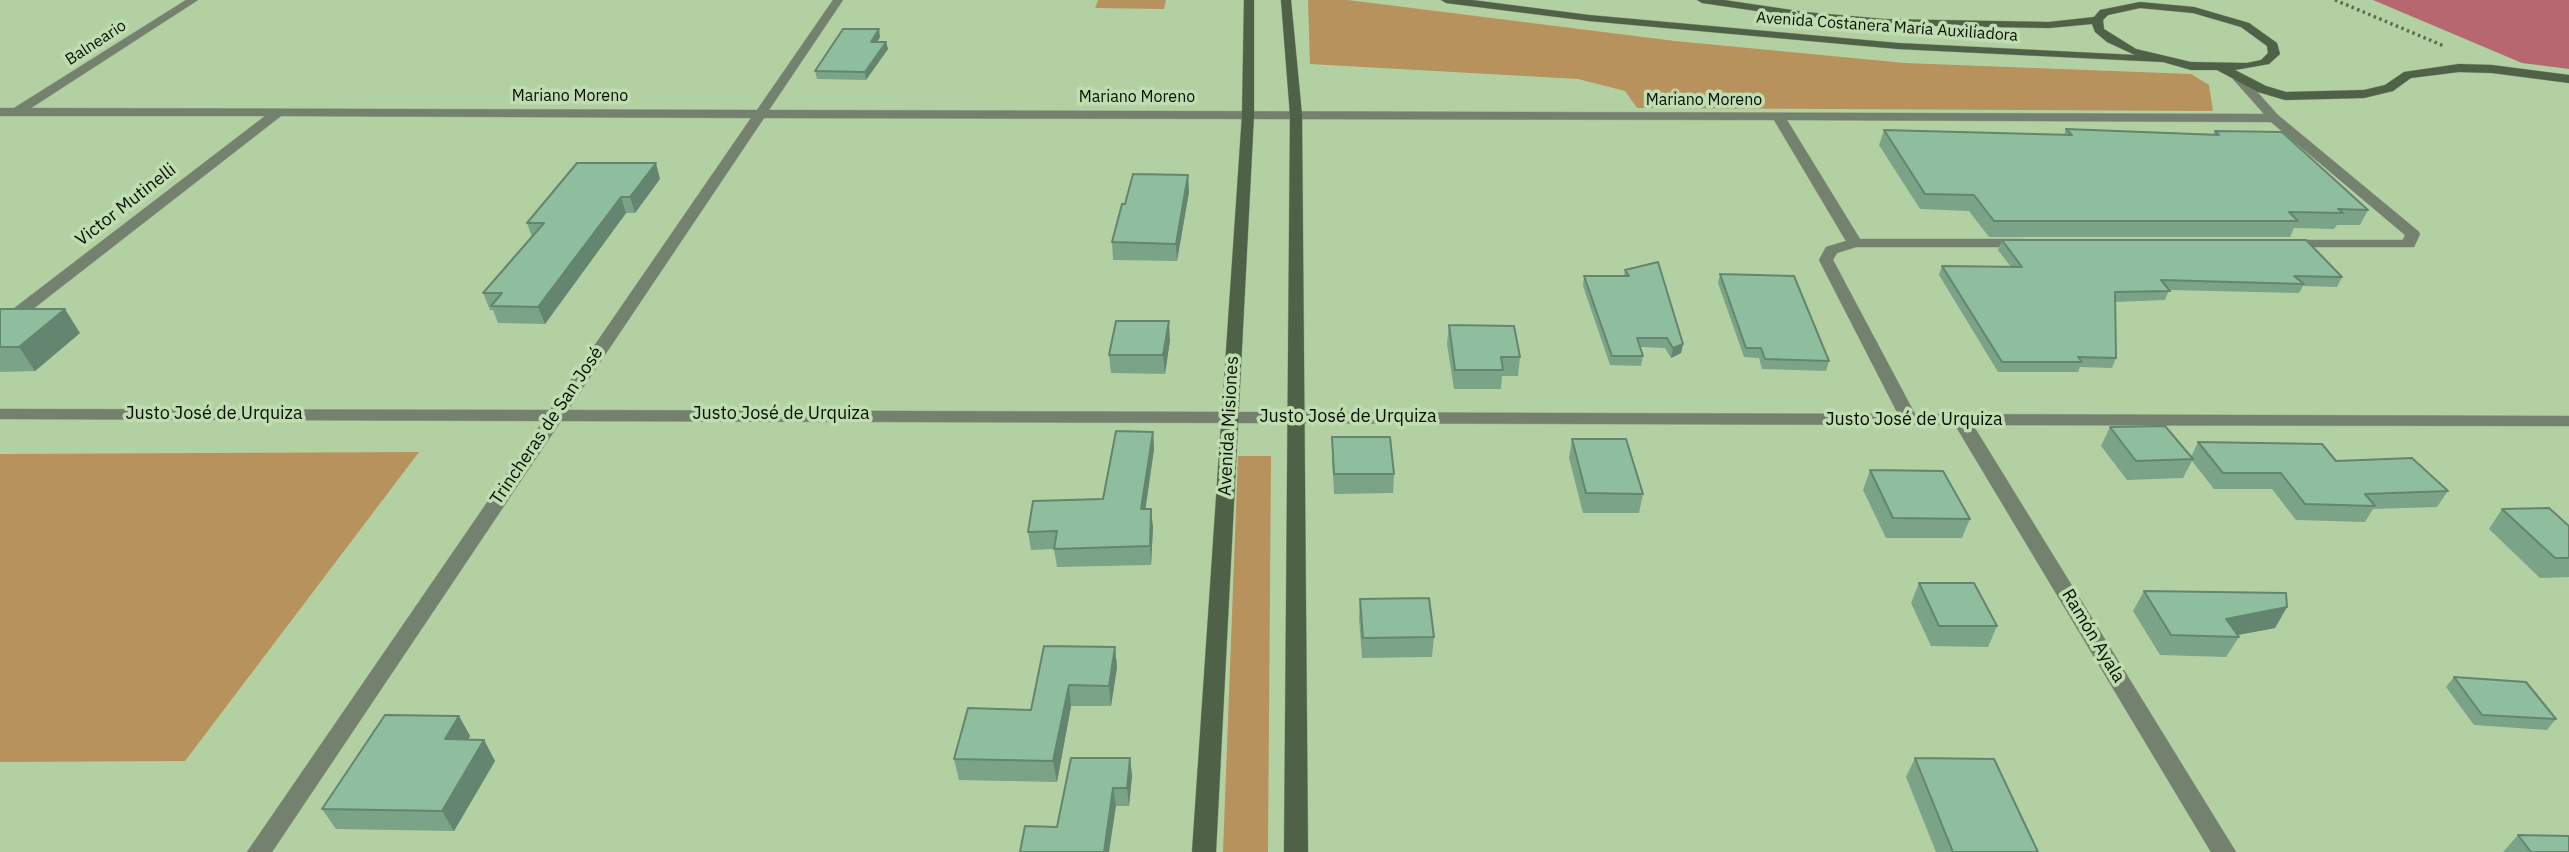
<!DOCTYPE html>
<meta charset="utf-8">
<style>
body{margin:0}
canvas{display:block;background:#b3d0a3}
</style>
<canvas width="2569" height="852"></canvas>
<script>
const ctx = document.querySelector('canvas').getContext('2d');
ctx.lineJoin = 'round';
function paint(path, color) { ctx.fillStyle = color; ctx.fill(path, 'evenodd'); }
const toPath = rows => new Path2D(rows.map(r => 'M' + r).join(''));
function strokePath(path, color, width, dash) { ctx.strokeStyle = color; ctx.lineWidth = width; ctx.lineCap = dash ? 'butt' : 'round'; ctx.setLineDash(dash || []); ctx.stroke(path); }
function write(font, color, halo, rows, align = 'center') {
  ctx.font = font + ' "IBM Plex Sans",sans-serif'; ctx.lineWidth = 7; ctx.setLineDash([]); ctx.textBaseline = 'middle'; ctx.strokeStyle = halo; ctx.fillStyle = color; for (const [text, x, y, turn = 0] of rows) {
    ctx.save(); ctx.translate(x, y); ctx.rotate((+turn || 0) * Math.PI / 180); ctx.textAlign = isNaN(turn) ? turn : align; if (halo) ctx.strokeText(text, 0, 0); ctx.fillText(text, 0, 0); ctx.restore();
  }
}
paint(toPath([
 [1098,0,1166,0,1164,9,1095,8],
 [1308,0,1348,0,1675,41,1905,63,2191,74,2209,85,2213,111,1637,108,1625,91,1578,79,1310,64],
 [419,452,185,761,0,762,0,454],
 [1238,456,1271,456,1268,852,1223,852]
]), '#b8925c');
paint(toPath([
 [2373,0,2569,0,2569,69,2522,63]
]), '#b6676f');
const street = toPath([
 [186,0,198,0,31,108,757,110,833,0,843,0,769,110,2264,114,2233,79,2239,75,2243,76,2278,115,2418,231,2420,234,2414,247,2281,247,2279,244,2286,240,2403,240,2405,235,2271,122,1787,120,1860,239,2023,239,2030,243,2023,247,1856,247,1837,253,1833,260,1915,414,2569,416,2569,426,1973,425,2236,852,2211,852,1955,425,561,421,272,852,247,852,543,421,0,419,0,409,550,410,751,118,281,116,6,330,0,332,0,319,265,116,0,116,0,108,14,108,186,0],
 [764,118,1774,120,1846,241,1826,247,1819,260,1898,414,568,410,764,118]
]);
const secondary = toPath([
 [1244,0,1254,0,1254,115,1216,852,1192,852,1242,115,1244,0],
 [1281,0,1291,0,1302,115,1308,852,1284,852,1290,115,1281,0],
 [1441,0,1472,0,1589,15,1898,43,2135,55,2107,42,2095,32,2092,24,2049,28,1884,25,1805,18,1702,3,1697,0,1724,0,1805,12,1884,19,2049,22,2094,17,2100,10,2140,2,2194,7,2249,23,2277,43,2280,54,2269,64,2235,70,2266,86,2286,92,2364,90,2385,85,2404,72,2459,64,2492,65,2569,75,2569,83,2492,73,2459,72,2411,78,2393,91,2364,98,2285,100,2258,92,2217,70,2191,70,2163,62,1898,49,1589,21,1446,3,1441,0],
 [2140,8,2193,13,2241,27,2267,46,2268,53,2261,60,2247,63,2191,62,2136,49,2104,29,2103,20,2108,15,2140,8]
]);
strokePath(street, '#94ad86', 1);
strokePath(secondary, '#94ad86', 1);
strokePath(toPath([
 [2335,0,2444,46]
]), '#5a6c50', 3.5, [2.5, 3.5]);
paint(street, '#75816f');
paint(secondary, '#4f6146');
paint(toPath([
 [880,37,877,42,886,42,888,49,866,80,817,79,815,71],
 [2066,129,2213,134,2215,131,2368,210,2360,225,2337,225,2334,229,2294,228,2290,237,1989,237,1969,211,1920,209,1879,145,1884,130,2064,135],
 [1188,175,1189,192,1177,261,1113,260,1112,242,1125,204],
 [660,179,635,213,626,213,545,324,498,323,493,310,490,310,483,293,532,237,527,223],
 [2002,240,2342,277,2337,287,2303,286,2299,293,2169,290,2165,300,2115,302,2116,358,2112,368,2080,367,2078,372,1998,372,1939,275,1942,266,2011,267,1998,250],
 [1625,270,1683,344,1681,353,1671,358,1665,348,1640,347,1643,356,1641,366,1610,365,1583,286,1584,276,1624,276],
 [1720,274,1829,361,1826,371,1762,369,1759,358,1744,357,1718,283],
 [0,309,80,333,35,371,0,372],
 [1449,325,1520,357,1518,376,1502,376,1501,389,1454,389,1447,344],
 [1170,340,1165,374,1111,373,1109,355],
 [2110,427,2191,457,2198,442,2336,461,2448,491,2437,507,2373,509,2365,522,2296,520,2272,489,2214,489,2192,461,2183,478,2127,480,2101,446],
 [1153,432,1154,449,1145,509,1153,527,1151,565,1057,567,1054,549,1031,550,1028,532,1103,499],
 [1332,437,1394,474,1393,493,1334,494,1332,456],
 [1572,439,1643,494,1639,513,1583,513,1569,458],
 [1870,470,1970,519,1962,538,1886,538,1863,490],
 [2502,509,2569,526,2569,577,2540,578,2489,529],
 [1919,583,1997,626,1988,647,1931,646,1911,603],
 [2144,591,2287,607,2275,628,2237,635,2239,637,2226,657,2160,655,2133,611],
 [1360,599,1434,637,1432,657,1362,658,1359,619],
 [1115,647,1117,667,1111,706,1071,706,1057,782,959,780,954,759,1031,710],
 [2454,677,2556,719,2547,730,2474,725,2446,687],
 [459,716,470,736,468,740,484,740,495,761,454,831,336,829,322,809],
 [1130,758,1132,776,1129,806,1116,806,1057,827],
 [1915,758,2038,852,1936,852,1906,777],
 [2518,835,2569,852,2503,852]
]), '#7ba388');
paint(toPath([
 [879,29,880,37,873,49,871,42],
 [886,42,888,49,866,80,865,72],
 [656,163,660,179,635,213,630,197],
 [1188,175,1189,192,1177,261,1176,244],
 [621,197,626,213,545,324,538,307],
 [65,309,80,333,35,371,19,347],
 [1169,321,1170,340,1165,374,1163,355],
 [1683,344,1681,353,1671,358,1673,348],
 [1153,432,1154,449,1143,527,1141,509],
 [1151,509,1153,527,1151,565,1150,546],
 [2287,607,2275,628,2227,637,2226,619],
 [1115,647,1117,667,1111,706,1109,686],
 [1069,685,1071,706,1057,782,1053,761],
 [459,716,470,736,456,759,445,739],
 [484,740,495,761,454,831,442,811],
 [1130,758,1132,776,1129,806,1127,788],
 [1113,788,1116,806,1109,852,1104,852]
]), '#64856f');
const building = toPath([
 [843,29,879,29,871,42,886,42,865,72,815,71,843,29],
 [2066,129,2219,135,2215,131,2282,132,2368,210,2338,209,2343,213,2289,212,2298,221,1994,221,1974,195,1925,194,1884,130,2072,135,2066,129],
 [577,163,656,163,630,197,621,197,538,307,491,306,502,293,483,293,544,223,527,223,577,163],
 [1133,174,1188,175,1176,244,1112,242,1122,204,1125,204,1133,174],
 [2002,240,2306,240,2342,277,2294,276,2304,284,2161,280,2170,291,2115,292,2116,358,2078,357,2082,362,2002,362,1942,266,2022,267,2002,240],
 [1658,262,1683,344,1673,348,1667,338,1637,338,1643,356,1612,356,1584,276,1629,276,1625,270,1658,262],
 [1720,274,1794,276,1829,361,1765,359,1761,348,1746,348,1720,274],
 [0,309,65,309,19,347,0,347,0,309],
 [1116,321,1169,321,1163,355,1109,355,1116,321],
 [1449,325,1514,326,1520,357,1501,357,1503,370,1455,370,1449,325],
 [2165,426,2193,459,2136,461,2110,427,2165,426],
 [1116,431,1153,432,1141,509,1151,509,1150,546,1054,549,1057,531,1028,532,1033,501,1103,499,1116,431],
 [1332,437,1390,437,1394,474,1334,474,1332,437],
 [1572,439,1626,439,1643,494,1586,493,1572,439],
 [2198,442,2322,444,2336,461,2412,458,2448,491,2365,494,2375,506,2305,504,2281,473,2223,473,2198,442],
 [1870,470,1943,471,1970,519,1893,518,1870,470],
 [2549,508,2569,526,2569,558,2555,558,2502,509,2549,508],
 [1919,583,1974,583,1997,626,1939,626,1919,583],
 [2144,591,2286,593,2287,607,2226,619,2239,637,2171,635,2144,591],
 [1429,598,1434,637,1363,638,1360,599,1429,598],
 [1044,646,1115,647,1109,686,1069,685,1053,761,954,759,968,708,1031,710,1044,646],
 [2454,677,2526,682,2556,719,2482,715,2454,677],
 [385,715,459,716,445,739,484,740,442,811,322,809,385,715],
 [1071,758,1130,758,1127,788,1113,788,1104,852,1020,852,1025,826,1057,827,1071,758],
 [1915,758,1994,759,2038,852,1953,852,1915,758],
 [2518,835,2569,836,2569,852,2531,852,2518,835]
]);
paint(building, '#8fbe9e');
strokePath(building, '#64856f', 2);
write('16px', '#071003', '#bfddb0', [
 ["Avenida Costanera María Auxiliadora",1887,27,4],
 ["Balneario",96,43,-33],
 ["Mariano Moreno",570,96],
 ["Mariano Moreno",1137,97],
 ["Mariano Moreno",1704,100]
]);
write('18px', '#071003', '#bfddb0', [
 ["Victor Mutinelli",126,205,-38],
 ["Justo José de Urquiza",214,414],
 ["Justo José de Urquiza",781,414],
 ["Justo José de Urquiza",1348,417],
 ["Justo José de Urquiza",1914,420],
 ["Trincheras de San José",547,426,-56],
 ["Avenida Misiones",1229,426,-87],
 ["Ramón Ayala",2093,636,59]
]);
</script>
